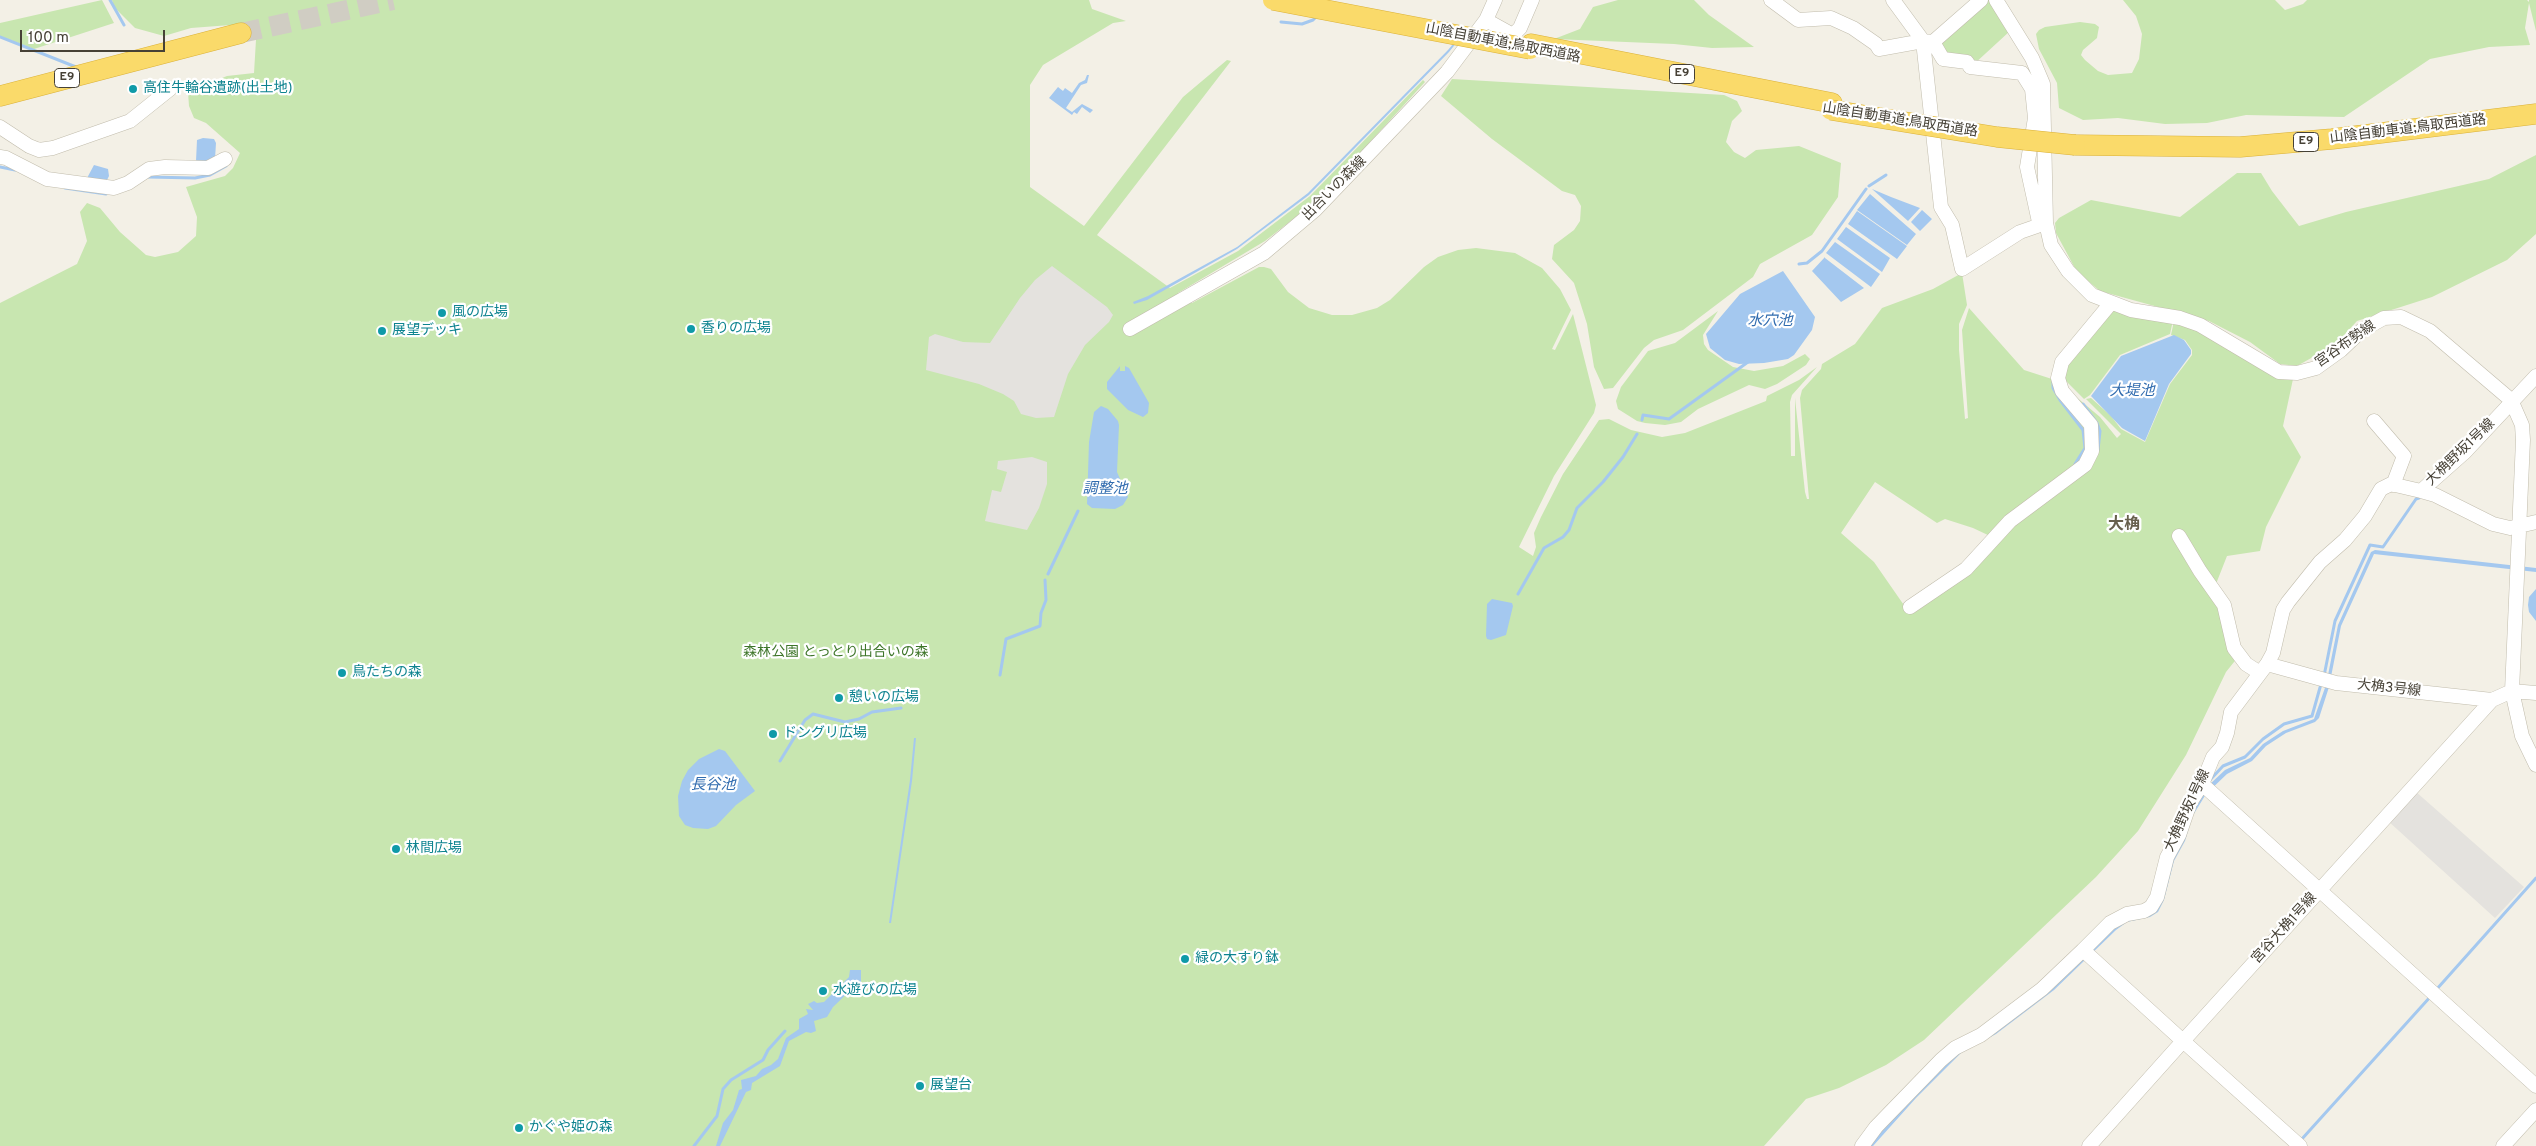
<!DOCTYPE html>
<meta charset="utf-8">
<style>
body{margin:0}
#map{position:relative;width:2536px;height:1146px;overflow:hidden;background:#f3f0e6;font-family:Overpass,sans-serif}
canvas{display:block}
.scale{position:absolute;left:20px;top:30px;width:145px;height:22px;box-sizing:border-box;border:2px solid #464136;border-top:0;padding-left:6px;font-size:15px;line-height:18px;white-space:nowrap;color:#464136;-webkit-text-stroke:4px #fff;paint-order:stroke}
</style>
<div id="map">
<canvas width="2536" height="1146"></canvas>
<div class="scale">100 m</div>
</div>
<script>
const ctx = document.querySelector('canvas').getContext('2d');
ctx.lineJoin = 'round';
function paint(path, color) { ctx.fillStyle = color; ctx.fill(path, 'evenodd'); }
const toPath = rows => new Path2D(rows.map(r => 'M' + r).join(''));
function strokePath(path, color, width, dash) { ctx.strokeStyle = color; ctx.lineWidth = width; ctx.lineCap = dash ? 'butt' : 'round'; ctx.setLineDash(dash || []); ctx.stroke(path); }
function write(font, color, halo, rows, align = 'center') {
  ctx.font = font + ' Overpass,"Noto Sans JP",sans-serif'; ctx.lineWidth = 4.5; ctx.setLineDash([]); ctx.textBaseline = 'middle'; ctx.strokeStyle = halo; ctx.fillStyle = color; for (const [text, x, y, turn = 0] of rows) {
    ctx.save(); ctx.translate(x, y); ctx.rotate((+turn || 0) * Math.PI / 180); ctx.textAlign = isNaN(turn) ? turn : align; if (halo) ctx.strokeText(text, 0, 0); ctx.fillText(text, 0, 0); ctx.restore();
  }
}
paint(toPath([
 [102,0,114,23,34,49,0,36,0,23],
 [112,0,1089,0,1092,9,1126,21,1113,23,1043,65,1030,85,1030,187,1084,226,1183,97,1227,60,1231,61,1097,235,1170,288,1238,251,1310,196,1423,80,1425,82,1337,178,1297,216,1265,241,1178,293,1192,303,1259,267,1264,267,1271,269,1288,292,1309,308,1332,315,1352,315,1377,308,1390,300,1424,267,1438,257,1458,250,1476,248,1515,253,1542,268,1560,289,1571,310,1552,349,1555,350,1573,314,1596,405,1594,413,1554,476,1519,547,1533,556,1536,547,1534,533,1541,517,1563,474,1599,420,1609,419,1631,430,1662,437,1685,433,1766,401,1767,396,1799,380,1817,367,1792,395,1790,402,1791,456,1795,456,1795,398,1805,492,1807,499,1809,499,1800,398,1802,390,1821,369,1822,364,1855,344,1882,308,1933,289,1962,273,1967,305,1959,324,1959,350,1965,419,1968,418,1962,330,1969,308,2024,370,2055,380,2063,398,2085,424,2089,441,2085,456,2070,473,2006,519,1990,536,1973,528,1945,519,1937,523,1875,482,1841,533,1874,562,1908,611,1963,576,2019,517,2082,473,2091,463,2096,453,2098,441,2095,424,2068,390,2100,417,2117,438,2121,434,2086,399,2091,398,2111,416,2121,429,2145,442,2170,384,2192,355,2192,350,2185,340,2171,335,2174,321,2204,332,2274,375,2293,379,2283,426,2301,457,2266,527,2260,551,2227,556,2214,589,2179,534,2177,535,2196,568,2219,599,2218,614,2220,601,2233,650,2238,657,2226,672,2186,755,2138,831,2096,877,1924,1040,1886,1065,1839,1088,1806,1099,1764,1146,0,1146,0,303,77,264,87,241,80,212,87,203,100,208,120,232,146,255,155,257,178,252,196,236,197,217,186,187,225,176,233,168,240,153,206,123,194,118,189,106,188,92,227,76,254,73,257,23,191,28,164,36,135,28,114,7],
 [1618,0,1694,0,1709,15,1754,47,1712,48,1674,44,1554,39,1580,29,1593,7],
 [1984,0,1992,0,2010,31,1973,65,1946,62,1938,45],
 [2123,0,2275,0,2285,10,2303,4,2307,0,2527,0,2529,2,2529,0,2536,0,2536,31,2529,3,2525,28,2530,45,2489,47,2430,59,2344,117,2246,115,2207,123,2165,124,2118,118,2083,120,2059,108,2057,83,2039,49,2036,34,2039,30,2045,27,2080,22,2095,24,2099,27,2098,32,2097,38,2083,50,2081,55,2085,60,2098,71,2108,75,2132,73,2139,59,2142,34,2136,16],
 [1452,79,1724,95,1737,101,1742,111,1732,121,1726,142,1734,152,1745,158,1756,150,1799,146,1841,163,1838,197,1812,235,1760,264,1753,277,1683,330,1654,340,1644,348,1613,388,1604,389,1594,367,1587,324,1574,283,1552,259,1554,245,1574,230,1580,221,1581,206,1575,195,1562,191,1492,139,1441,96],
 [2536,155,2536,234,2507,260,2432,297,2357,321,2336,344,2297,366,2280,364,2250,342,2209,321,2100,291,2077,272,2056,233,2055,223,2059,218,2091,200,2180,217,2237,173,2261,173,2272,191,2299,226,2346,212,2489,179],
 [2112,310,2173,320,2170,334,2120,355,2090,395,2084,399,2063,378,2062,369],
 [1718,311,1703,335,1704,344,1708,350,1733,367,1754,371,1783,366,1805,354,1810,359,1806,365,1777,384,1765,389,1749,385,1698,409,1681,422,1665,425,1645,423,1637,421,1618,409,1616,401,1621,387,1648,351,1675,343]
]), '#c8e6b0');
paint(toPath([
 [1052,266,1107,307,1113,315,1109,322,1085,345,1068,374,1054,417,1036,418,1021,414,1014,401,1003,394,979,384,926,370,929,337,935,334,963,342,990,343,1020,298,1035,280],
 [1032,457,1047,462,1047,484,1039,508,1027,530,985,521,992,490,1001,492,1007,472,997,469,998,461],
 [2415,791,2524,887,2495,918,2388,821]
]), '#e4e2de');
paint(toPath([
 [1464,31,1465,32,1449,52,1309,195,1237,249,1147,300,1134,304,1133,302,1148,296,1237,247,1308,193,1448,50],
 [1087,75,1089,75,1087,83,1081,85,1066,108,1072,112,1082,104,1093,110,1090,113,1082,107,1077,114,1074,112,1072,115,1049,98,1058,87,1063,91,1065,88,1072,93,1079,83,1085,80],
 [203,138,214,139,216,143,215,159,210,161,196,161,197,140],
 [94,165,108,169,109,176,106,182,86,180],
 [1872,189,1891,197,1920,208,1908,221],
 [1870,194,1916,234,1907,245,1857,210],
 [1922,210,1932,219,1920,231,1911,222],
 [1857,211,1907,246,1897,259,1848,224],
 [1846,227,1890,258,1882,272,1837,239],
 [1835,242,1880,274,1871,287,1826,253],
 [1825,257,1825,258,1864,288,1841,302,1812,271],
 [1783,271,1815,317,1812,330,1794,355,1788,359,1764,363,1739,364,1725,360,1710,348,1706,334,1740,294],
 [2174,335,2184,340,2191,350,2191,354,2169,384,2145,441,2122,428,2091,396,2121,356],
 [1120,366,1120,371,1125,371,1125,366,1129,368,1149,403,1148,413,1143,417,1128,410,1107,389,1107,382],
 [1101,406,1108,409,1118,421,1119,425,1117,472,1128,497,1123,505,1115,509,1092,508,1087,504,1089,442,1094,412],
 [2375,550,2536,568,2536,572,2374,554,2341,626,2329,687,2319,718,2315,722,2286,733,2266,746,2252,761,2227,774,2206,794,2192,817,2185,841,2174,861,2164,900,2158,912,2150,917,2127,922,2116,930,2054,990,1996,1034,1961,1053,1916,1098,1873,1146,1869,1146,1873,1138,1944,1063,2113,927,2125,919,2149,914,2190,815,2209,785,2225,770,2250,758,2263,744,2283,731,2314,719,2326,685,2338,625,2371,552],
 [2536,589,2536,621,2529,612,2528,605,2529,597],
 [1492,599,1512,603,1513,606,1506,635,1491,640,1487,639,1486,636,1487,604],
 [914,738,916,738,912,781,891,923,889,923,910,780],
 [719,749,725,751,755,791,736,805,716,826,708,829,693,828,685,825,679,816,678,796,682,781,688,770,699,759],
 [850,970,861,970,861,984,856,985,833,1007,827,1017,814,1021,816,1031,811,1033,806,1032,789,1041,780,1066,752,1083,751,1090,746,1092,720,1146,716,1146,723,1123,733,1110,739,1090,742,1089,741,1080,756,1076,762,1069,771,1065,778,1059,786,1038,799,1029,799,1019,808,1014,806,1009,813,1010,808,1004,814,1001,817,1003,824,1002,849,977]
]), '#a4c8ef');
strokePath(toPath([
 [110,0,124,25],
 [1281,22,1302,24,1313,20,1318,15],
 [0,37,76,67],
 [0,167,15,170],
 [148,177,195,178,210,175,226,166],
 [1869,186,1886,175],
 [65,188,106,194],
 [1799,264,1807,263,1822,251,1866,189],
 [2053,382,2053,388,2060,400,2083,430,2085,448,2075,464],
 [2083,404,2097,423,2100,431,2098,450],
 [1642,420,1643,415,1669,419,1748,362],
 [1048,574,1078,511],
 [1518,594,1544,548,1563,537,1569,530,1577,508,1603,482,1623,457,1637,434],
 [1000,675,1006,639,1040,626,1041,613,1046,600,1045,580],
 [2324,676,2335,621,2370,545,2383,547,2416,499,2419,498],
 [780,761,805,720,813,714,845,722,859,719,872,712,901,708],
 [2210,780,2223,766,2245,757,2263,739,2284,724,2312,716,2321,684],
 [2436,990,2536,878],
 [2301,1140,2431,996],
 [694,1146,717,1116,723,1089,731,1080,763,1060,768,1050,785,1031]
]), '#a4c8ef', 3);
strokePath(toPath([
 [241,33,393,0]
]), '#d0cdc3', 20, [20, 10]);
const minor = toPath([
 [1771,0,1798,20,1831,18,1853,28,1876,44,1879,49,1923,41,1933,42,1981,0],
 [1893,0,1923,41,1941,207,1952,225,1962,269,2020,232,2046,223],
 [1996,0,2032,58,2043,84,2046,223,2051,245,2068,271,2092,295,2131,310,2180,318,2200,325,2279,372,2297,373,2316,368,2341,350,2362,330,2384,318,2401,317,2430,331,2511,400,2522,425,2523,440,2512,691,2522,736,2536,765],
 [1486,20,1513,35,1520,28,1532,0],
 [1933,42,1943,59,1967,62,1970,67,2022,73,2032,89,2035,118,2027,167,2039,222],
 [0,127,29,146,39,150,53,148,130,121,170,89],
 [0,157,6,158,47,179,114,188,128,183,149,169,165,167,208,168,225,159],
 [1130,329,1264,253,1315,210,1447,72,1486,20,1495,0],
 [2374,421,2404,456,2393,485],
 [2421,491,2435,495,2493,524,2510,528,2536,522],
 [2179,536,2200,571,2224,605,2234,648,2246,664,2260,673],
 [1910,607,1966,569,2010,521,2085,465,2092,451,2091,425,2062,391,2058,378,2062,362,2111,303],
 [2267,664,2336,683,2492,700,2512,691,2536,693],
 [2202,784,2536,1086],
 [1862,1146,1876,1127,1941,1060,1955,1048,1981,1035,2042,989,2083,950],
 [2089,1146,2183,1041,2083,950,2110,923,2127,914,2144,911,2151,907,2157,897,2167,857,2179,835,2190,803,2202,784,2213,757,2222,747,2227,733,2231,712,2267,664,2273,653,2283,610,2288,602,2320,562,2345,540,2365,516,2381,489,2391,484,2421,491,2465,452,2536,376],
 [2300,1146,2183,1041,2492,700],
 [2503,1146,2536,1110]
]);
const highway = toPath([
 [1531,44,1832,103],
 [0,96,241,33],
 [2075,145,2240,147,2332,139,2536,114]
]);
strokePath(minor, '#c1bcac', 15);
strokePath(highway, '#dab139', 21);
strokePath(minor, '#fff', 14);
strokePath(highway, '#fada6a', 20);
const highwayBridge = toPath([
 [1273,0,1530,49],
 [1831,110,1997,137,2075,145]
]);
strokePath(highwayBridge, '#dab139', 21, []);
strokePath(highwayBridge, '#fada6a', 20);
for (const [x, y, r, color] of [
 [133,89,5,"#0f9aa8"],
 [442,313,5,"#0f9aa8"],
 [691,329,5,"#0f9aa8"],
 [382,331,5,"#0f9aa8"],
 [342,673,5,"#0f9aa8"],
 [839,698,5,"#0f9aa8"],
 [773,734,5,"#0f9aa8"],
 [396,849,5,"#0f9aa8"],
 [1185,959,5,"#0f9aa8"],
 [823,991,5,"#0f9aa8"],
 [920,1086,5,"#0f9aa8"],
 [519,1128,5,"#0f9aa8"]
]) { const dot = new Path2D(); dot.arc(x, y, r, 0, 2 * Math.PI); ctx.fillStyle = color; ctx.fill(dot); strokePath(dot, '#fff', 2); }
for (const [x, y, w] of [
 [1682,74,25],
 [67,78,25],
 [2306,142,25]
]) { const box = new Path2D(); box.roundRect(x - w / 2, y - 9.5, w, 19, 4); ctx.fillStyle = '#fff'; ctx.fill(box); strokePath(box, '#464136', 1); }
write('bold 12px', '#464136', null, [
 ["E9",1682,74],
 ["E9",67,78],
 ["E9",2306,142]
]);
write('14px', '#464136', '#fff', [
 ["山陰自動車道;鳥取西道路",1503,44,11],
 ["山陰自動車道;鳥取西道路",1900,121,9],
 ["山陰自動車道;鳥取西道路",2408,130,-7],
 ["出合いの森線",1335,189,-45],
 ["宮谷布勢線",2346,345,-35],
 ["大桷野坂1号線",2461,453,-44],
 ["大桷3号線",2389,689,6],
 ["大桷野坂1号線",2188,811,-65],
 ["宮谷大桷1号線",2285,929,-48]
]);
write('14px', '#0d838f', '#fff', [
 ["高住牛輪谷遺跡(出土地)",143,89],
 ["風の広場",452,313],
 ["香りの広場",701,329],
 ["展望デッキ",392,331],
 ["鳥たちの森",352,673],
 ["憩いの広場",849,698],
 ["ドングリ広場",783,734],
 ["林間広場",406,849],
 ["緑の大すり鉢",1195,959],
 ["水遊びの広場",833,991],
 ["展望台",930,1086],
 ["かぐや姫の森",529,1128]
], 'left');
write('14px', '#3e762a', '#fff', [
 ["森林公園 とっとり出合いの森",836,653]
]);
write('italic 15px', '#316caf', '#fff', [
 ["水穴池",1770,322],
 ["大堤池",2132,392],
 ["調整池",1105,490],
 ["長谷池",713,786]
]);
write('bold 16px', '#68604d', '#fff', [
 ["大桷",2124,526]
]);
</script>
